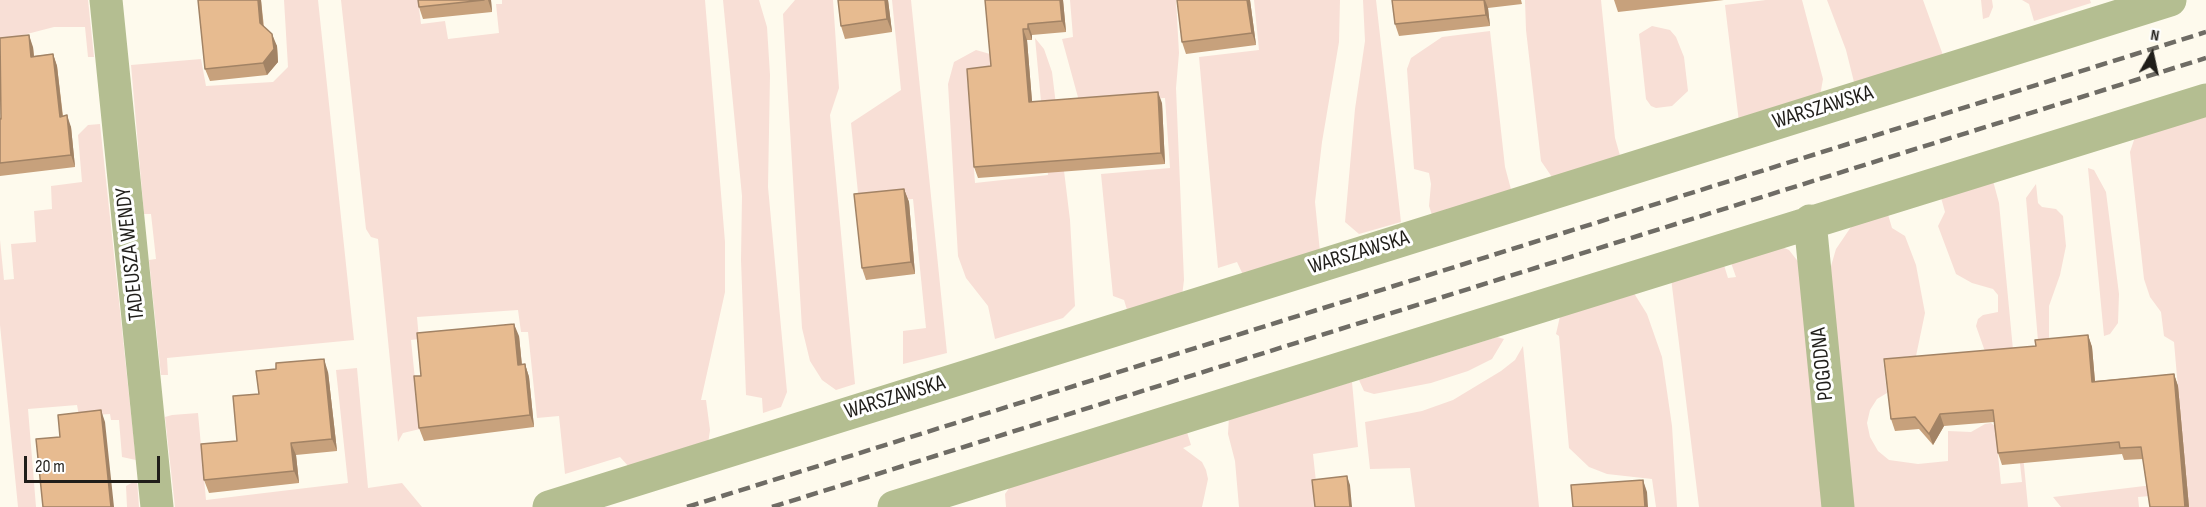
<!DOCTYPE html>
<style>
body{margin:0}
#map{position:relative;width:2206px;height:507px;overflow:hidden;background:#fefaed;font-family:"Sofia Sans Condensed",sans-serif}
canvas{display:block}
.north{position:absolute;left:2122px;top:24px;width:60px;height:60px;-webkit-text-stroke:4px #fff;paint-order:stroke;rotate:9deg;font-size:16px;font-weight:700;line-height:24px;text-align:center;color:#201e1a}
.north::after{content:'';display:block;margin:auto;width:21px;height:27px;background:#201e1a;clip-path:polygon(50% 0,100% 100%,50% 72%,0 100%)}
.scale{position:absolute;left:24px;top:456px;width:136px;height:27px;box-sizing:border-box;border:3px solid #201e1a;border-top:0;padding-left:8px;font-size:18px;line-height:21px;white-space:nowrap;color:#201e1a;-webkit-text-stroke:4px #fff;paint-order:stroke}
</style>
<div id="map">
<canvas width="2206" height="507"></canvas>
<div class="north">N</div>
<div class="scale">20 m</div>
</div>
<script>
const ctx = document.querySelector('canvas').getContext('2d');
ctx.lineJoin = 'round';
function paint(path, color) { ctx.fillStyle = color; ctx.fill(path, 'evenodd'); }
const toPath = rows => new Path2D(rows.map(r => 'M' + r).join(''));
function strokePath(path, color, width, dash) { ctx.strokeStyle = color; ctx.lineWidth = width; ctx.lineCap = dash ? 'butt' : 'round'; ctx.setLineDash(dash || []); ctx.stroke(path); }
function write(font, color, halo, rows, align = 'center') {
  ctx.font = font + ' "Sofia Sans Condensed",sans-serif'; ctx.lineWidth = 6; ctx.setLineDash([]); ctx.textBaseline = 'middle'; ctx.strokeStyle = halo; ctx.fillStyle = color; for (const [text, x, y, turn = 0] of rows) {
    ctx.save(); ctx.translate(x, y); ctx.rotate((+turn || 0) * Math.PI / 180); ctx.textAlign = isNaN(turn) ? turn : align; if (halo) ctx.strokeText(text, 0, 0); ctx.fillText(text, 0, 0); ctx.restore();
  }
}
paint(toPath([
 [0,0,88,0,94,57,88,57,85,27,54,27,0,41],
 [284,0,318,0,354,340,167,358,168,375,161,375,149,260,156,259,151,214,144,214,131,65,201,59,206,86,273,82,288,67],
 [341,0,418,0,421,24,445,21,448,39,499,33,496,4,502,4,502,0,705,0,725,242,725,292,701,400,706,400,710,430,708,444,630,468,620,457,565,474,559,416,537,418,528,332,521,332,518,310,417,317,419,339,411,340,420,429,403,433,398,442,378,239,371,237,366,229],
 [723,0,759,0,767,27,770,75,768,187,787,392,781,407,763,413,762,398,746,395,741,260,742,196],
 [795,0,833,0,839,88,830,115,855,384,836,390,822,380,810,361,802,328,783,14],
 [892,0,911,0,947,353,903,364,903,331,926,328,913,199,859,203,851,123,901,90],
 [1070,0,1176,0,1179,53,1176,88,1184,280,1182,296,1128,313,1124,300,1113,296,1101,174,1170,168,1165,98,1079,101,1062,39,1073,37],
 [1254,0,1340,0,1339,42,1322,142,1315,202,1320,252,1244,277,1237,262,1218,268,1199,57,1259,50],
 [1363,0,1376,0,1401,222,1359,234,1345,222,1355,109,1365,41],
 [1525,0,1601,0,1615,138,1621,159,1554,180,1541,161,1526,30],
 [1766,0,1802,0,1823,79,1820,96,1739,122,1725,5],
 [1827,0,1923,0,1944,58,1855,86,1846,50],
 [1981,0,1992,0,1993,7,1989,17,1983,19],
 [2022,0,2090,0,2091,3,2034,21,2029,4],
 [1652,26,1670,30,1676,37,1684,57,1688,91,1672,106,1656,108,1651,106,1646,99,1639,34],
 [1490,31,1505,167,1512,193,1433,218,1429,206,1431,184,1429,173,1414,169,1407,69,1411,58,1442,37],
 [1035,38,1044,49,1052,72,1070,220,1075,306,1063,318,995,339,988,306,966,278,958,256,948,84,954,62,976,50,990,54,992,72,967,74,975,183,1048,175],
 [2206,112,2206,507,2189,507,2187,493,2138,497,2139,507,2061,507,2053,497,2186,481,2174,342,2164,336,2161,312,2150,297,2144,279,2130,152,2136,134],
 [100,124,136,460,122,457,119,420,111,420,110,414,79,416,77,405,28,409,36,507,18,507,0,325,0,240,4,280,14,279,11,244,36,242,34,211,52,209,51,186,82,182,78,135,88,125],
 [2088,168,2094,170,2106,192,2119,294,2118,323,2110,334,2104,336],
 [1992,177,1999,203,2028,507,1851,507,1829,273,1836,249,1853,224,1887,211,1892,228,1905,236,1916,265,1925,313,1916,356,1883,359,1887,393,1877,399,1870,410,1867,423,1870,437,1878,451,1889,460,1918,464,1948,461,1948,431,1971,432,1985,424,1991,423,1995,426,2001,484,2022,482,2018,445,1976,326,1978,319,1983,315,1998,312,1998,295,1993,289,1972,283,1956,274,1938,226,1945,212,1940,194],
 [2036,184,2038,203,2042,207,2056,209,2063,216,2066,246,2060,275,2049,306,2049,340,2038,341,2026,198],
 [1782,247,1789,250,1800,264,1824,507,1699,507,1671,278,1723,262,1728,278,1736,277,1730,260],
 [1632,290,1647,314,1662,357,1672,426,1677,507,1656,507,1652,479,1607,474,1589,467,1569,448,1559,336,1556,334,1561,312],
 [1497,337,1504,339,1492,359,1468,371,1431,383,1374,394,1364,391,1359,380],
 [1523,346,1539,507,1415,507,1410,468,1370,469,1365,422,1422,411,1453,400,1501,371,1515,360],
 [357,368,368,488,402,483,422,507,175,507,165,417,172,415,198,413,206,500,348,483,336,370],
 [1352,382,1358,447,1313,454,1316,482,1313,488,1314,507,1239,507,1235,461,1228,434,1229,416],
 [1186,429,1191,445,1183,448,1202,462,1206,470,1208,479,1202,507,1006,507,1005,494,1012,484],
 [137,480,139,507,127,507,126,486]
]), '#f8dfd6');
strokePath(toPath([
 [106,0,157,507],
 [1810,221,1838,507],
 [549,507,2170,0],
 [894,507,2206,100]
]), '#b4be91', 33);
strokePath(toPath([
 [687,507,2206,32],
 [772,507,2206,58]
]), '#6f6c65', 4.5, [12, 6]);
paint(toPath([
 [198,0,261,0,264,27,277,46,278,62,267,75,210,81,205,69],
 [418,0,491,0,492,12,423,19,419,7],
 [838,0,888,0,892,32,845,39,841,26],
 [985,0,1063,0,1066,32,1032,35,1032,40,1027,40,1032,102,1162,103,1165,164,978,178,974,167,991,66],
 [1250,0,1256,45,1186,54,1182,42],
 [1392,0,1521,0,1522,4,1488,8,1490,26,1399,36,1395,24],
 [1614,0,1724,0,1618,12],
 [33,47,34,56,53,54,57,66,63,116,71,127,75,167,0,176,0,119],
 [904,189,909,202,915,274,866,280,862,268],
 [2088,335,2092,347,2095,381,2174,374,2178,386,2189,507,2150,507,2143,459,2124,460,2122,454,2002,465,1998,453,1994,422,1944,426,1933,445,1919,429,1895,431,1891,419],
 [519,336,522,365,525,364,529,377,534,427,424,441,419,428,421,376],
 [328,372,337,451,296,455,299,483,209,493,204,480,237,441,259,394]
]), '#c7a17c');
paint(toPath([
 [258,0,261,0,264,36,260,23],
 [488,0,491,0,492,12],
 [885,0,888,0,892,32,887,19],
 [1060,0,1063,0,1066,32,1062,21],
 [1247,0,1250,0,1256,45,1252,33],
 [1484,0,1485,0,1488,8,1490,26,1486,15],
 [1028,24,1032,35,1032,40,1028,29],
 [1023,29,1027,40,1033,113,1029,102],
 [272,34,277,46,278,62,267,75,263,63],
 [29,35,33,47,35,69,31,57],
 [53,54,57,66,64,129,60,117],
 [1158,92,1162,103,1165,164,1161,153],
 [67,115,71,127,75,167,71,155],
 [904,189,909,202,915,274,911,262],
 [514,324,519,336,523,377,518,365],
 [2088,335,2092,347,2096,394,2092,382],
 [324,359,328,372,337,451,332,439],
 [525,364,529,377,534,427,530,415],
 [2174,374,2178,386,2189,507,2185,507],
 [101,410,105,422,114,507,111,507],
 [1940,414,1944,426,1933,445,1929,434],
 [291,443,296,455,299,483,294,471],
 [1347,476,1350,485,1352,507,1350,507],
 [1643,480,1647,492,1648,507,1645,507]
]), '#a28365');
const building = toPath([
 [198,0,258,0,260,23,272,34,274,49,263,63,205,69,198,0],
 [418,0,484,0,419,7,418,0],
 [838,0,885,0,887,19,841,26,838,0],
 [985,0,1060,0,1062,21,1028,24,1028,29,1023,29,1029,102,1158,92,1161,153,974,167,967,69,991,66,985,0],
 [1177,0,1247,0,1252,33,1182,42,1177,0],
 [1392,0,1484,0,1486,15,1395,24,1392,0],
 [29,35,31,57,53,54,60,117,67,115,71,155,0,163,0,119,1,119,0,38,29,35],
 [904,189,911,262,862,268,854,194,904,189],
 [514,324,518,365,525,364,530,415,419,428,414,376,421,376,417,333,514,324],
 [2088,335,2092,382,2174,374,2185,507,2150,507,2141,447,2120,448,2119,442,1998,453,1993,410,1940,414,1929,434,1915,417,1891,419,1884,359,2036,346,2035,340,2088,335],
 [324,359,332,439,291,443,294,471,204,480,201,444,237,441,233,396,259,394,256,371,276,369,276,363,324,359],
 [101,410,111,507,43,507,36,439,60,437,58,415,101,410],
 [1347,476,1350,507,1315,507,1312,480,1347,476],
 [1643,480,1645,507,1573,507,1571,485,1643,480]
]);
paint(building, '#e7bb90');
strokePath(building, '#a28365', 1.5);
write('22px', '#201e1a', '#fff', [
 ["WARSZAWSKA",1823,108,-17],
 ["WARSZAWSKA",1359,253,-17],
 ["TADEUSZA WENDY",131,254,-96],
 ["POGODNA",1823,364,-96],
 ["WARSZAWSKA",895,398,-17]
]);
</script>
